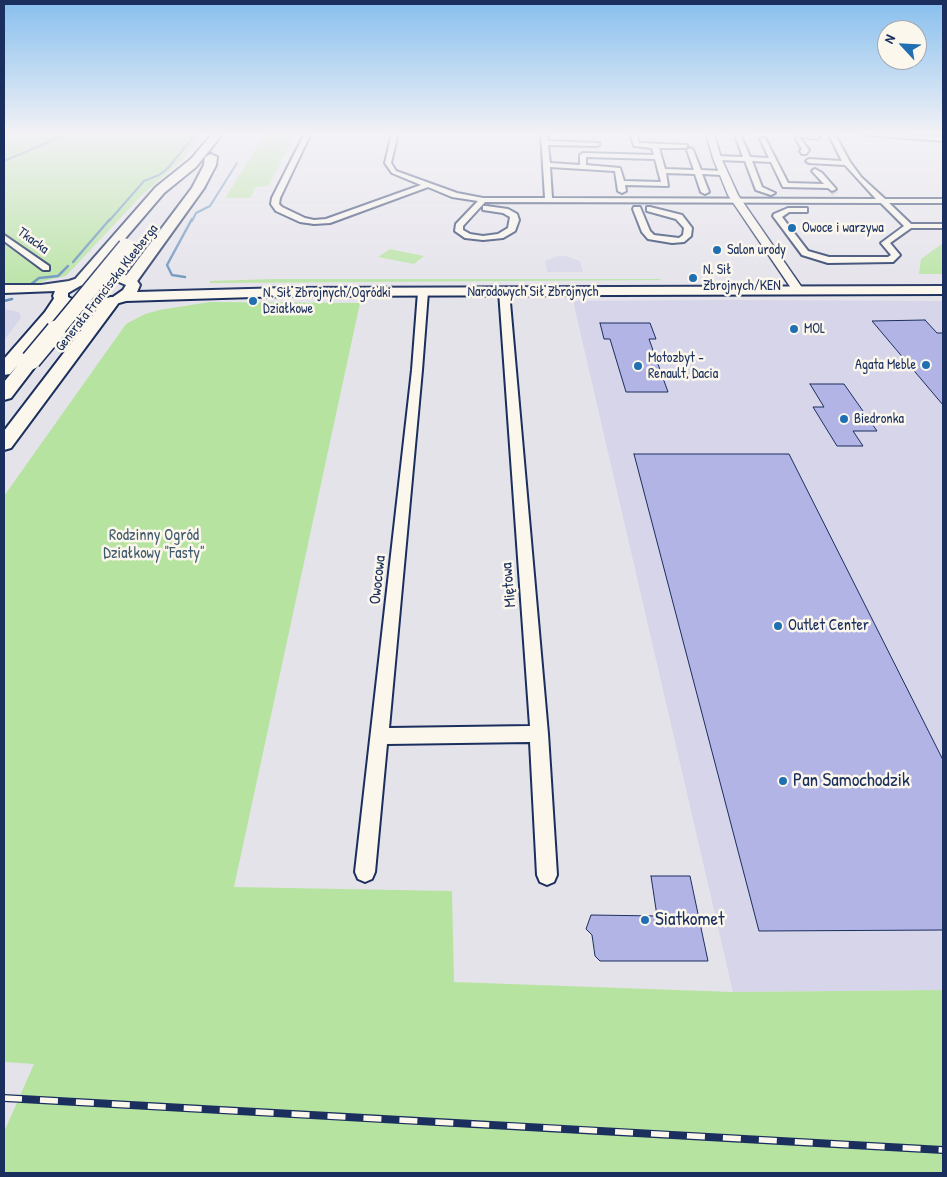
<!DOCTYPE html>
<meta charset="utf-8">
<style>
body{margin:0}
#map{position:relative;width:947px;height:1177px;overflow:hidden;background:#e5e3ea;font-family:"Patrick Hand",sans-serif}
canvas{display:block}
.frame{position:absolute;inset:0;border:5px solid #1b2f5e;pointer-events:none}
.north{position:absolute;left:877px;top:20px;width:50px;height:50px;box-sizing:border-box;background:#fbf7ec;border:1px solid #a1a7b3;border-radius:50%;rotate:295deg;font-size:14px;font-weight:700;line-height:20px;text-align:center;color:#1b2f5e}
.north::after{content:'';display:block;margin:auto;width:18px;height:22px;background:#1f6fb2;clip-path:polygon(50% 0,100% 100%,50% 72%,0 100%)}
</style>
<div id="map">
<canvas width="947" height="1177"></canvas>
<div class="frame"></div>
<div class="north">N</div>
</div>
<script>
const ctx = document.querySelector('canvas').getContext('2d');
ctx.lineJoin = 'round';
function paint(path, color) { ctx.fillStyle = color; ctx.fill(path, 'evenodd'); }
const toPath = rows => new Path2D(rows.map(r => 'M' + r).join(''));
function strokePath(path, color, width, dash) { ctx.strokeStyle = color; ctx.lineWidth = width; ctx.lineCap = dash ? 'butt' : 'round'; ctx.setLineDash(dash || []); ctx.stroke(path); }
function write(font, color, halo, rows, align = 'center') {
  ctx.font = font + ' "Patrick Hand",sans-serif'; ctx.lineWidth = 5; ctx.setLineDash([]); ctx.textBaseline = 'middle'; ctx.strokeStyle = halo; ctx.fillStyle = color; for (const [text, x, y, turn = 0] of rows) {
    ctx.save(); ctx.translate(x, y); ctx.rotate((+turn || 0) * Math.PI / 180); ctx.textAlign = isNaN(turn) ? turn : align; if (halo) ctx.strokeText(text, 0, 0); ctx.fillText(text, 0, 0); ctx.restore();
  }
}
paint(toPath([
 [557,256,566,256,580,261,583,272,547,272,545,261],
 [730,300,943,301,943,990,733,992,573,301],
 [4,309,19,312,21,318,4,340]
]), '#d6d5e9');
paint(toPath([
 [4,133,203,133,184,158,141,196,66,276,43,281,35,286,4,286],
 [266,133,296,133,291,137,292,143,283,158,278,160,282,161,268,186,256,187,250,198,225,198],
 [943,243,943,274,919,274,921,259],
 [390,249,424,256,414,264,378,257],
 [273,279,660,279,661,280,210,283,210,281],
 [293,286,638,286,640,289,292,289],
 [210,302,360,303,234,887,452,891,454,982,733,992,943,990,943,1173,4,1173,4,1132,34,1064,4,1062,4,496,126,324,145,314,159,310]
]), '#b7e3a1');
strokePath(toPath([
 [4,161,70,133],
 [109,221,144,181,159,175,167,169,197,133],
 [192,221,196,213,210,206,237,163]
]), '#6590ba', 2);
strokePath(toPath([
 [73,262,110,219],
 [185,277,172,275,167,265,192,219],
 [30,285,39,278,58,276,68,266],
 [4,301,12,299]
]), '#6590ba', 2.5);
const building = toPath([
 [925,320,937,333,943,333,943,405,872,321,925,320],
 [600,323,650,323,656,339,649,339,668,392,626,392,610,339,604,339,600,323],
 [810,384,844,384,877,431,853,431,863,446,837,446,813,407,824,407,810,384],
 [634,454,789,454,943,760,943,930,759,931,634,454],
 [651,876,690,876,708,961,600,961,595,956,592,935,586,929,591,915,657,916,651,876]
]);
paint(building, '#b2b4e6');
strokePath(building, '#1b2f5e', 1);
strokePath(toPath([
 [832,189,835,194]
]), '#bdbfce', 7, [7, 4]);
const minor = toPath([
 [305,133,311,133,280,198,279,204,282,207,305,218,314,220,326,219,421,185,392,173,385,163,392,133,398,133,391,163,396,171,457,193,483,198,545,198,541,133,547,133,548,141,599,143,599,145,597,146,548,145,550,163,580,165,580,155,583,153,654,155,652,148,634,146,630,133,636,133,639,143,687,145,687,147,685,148,659,148,665,169,694,170,687,150,690,148,693,150,701,170,722,171,725,173,722,175,702,174,709,192,705,194,701,192,695,174,666,173,668,186,625,185,626,191,622,193,618,191,615,171,550,167,552,198,876,199,845,165,809,163,806,161,809,159,842,161,828,133,834,133,850,162,861,177,885,199,943,199,943,203,889,203,911,224,943,224,943,228,911,228,890,243,900,255,893,262,828,263,802,255,773,216,774,214,788,208,807,208,807,212,789,212,782,217,808,251,829,257,888,257,891,255,881,243,904,226,881,203,485,202,463,226,463,230,470,234,483,236,498,234,508,228,510,217,503,213,483,210,483,206,486,206,508,209,517,214,519,220,515,231,503,238,483,240,465,238,455,231,456,224,478,201,452,197,428,187,330,223,314,224,300,222,276,211,271,204,272,198,305,133],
 [586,157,655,159,661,182,624,181,620,168,586,165,586,157],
 [738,133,747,133,741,136,750,157,769,158,760,139,765,138,788,183,824,184,812,171,815,169,822,173,836,189,832,191,828,188,783,187,771,162,752,161,762,187,775,193,771,195,756,190,745,161,717,160,714,158,717,156,743,157,735,135,738,133],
 [794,133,817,135,820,137,817,139,796,136,794,133],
 [863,133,943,137,943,141,866,135,863,133],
 [799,137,809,150,806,154,802,154,800,151,802,149,796,139,799,137],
 [634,207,640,207,650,231,654,235,679,238,683,235,684,228,676,219,647,211,647,207,650,207,682,215,692,228,691,236,684,242,672,243,648,239,642,232,633,209,634,207],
 [4,235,49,266,49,270,43,270,4,241,4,235],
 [504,288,509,291,548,734,557,875,554,882,547,885,540,882,537,875,530,742,387,744,375,872,372,879,365,882,358,879,355,872,412,370,418,292,423,289,428,292,422,370,389,728,530,726,499,291,504,288]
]);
const tertiary = toPath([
 [706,133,714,133,721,158,738,195,805,292,803,294,795,294,728,195,713,158,706,133]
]);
const primary = toPath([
 [115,272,135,278,140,285,137,292,286,288,943,286,943,294,286,296,126,301,87,312,70,309,56,303,53,296,55,291,4,293,4,285,41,285,69,281,93,273,115,272],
 [114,280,126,285,123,290,113,297,87,302,78,302,68,297,68,293,80,286,95,281,114,280]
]);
const trunk = toPath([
 [213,133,223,133,196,167,164,193,87,283,77,283,75,280,77,277,156,187,191,159,213,133],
 [211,154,217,157,216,165,204,188,135,284,125,284,122,281,192,188,204,165,205,157,211,154],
 [61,295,67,297,69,300,57,318,25,356,31,355,37,356,40,360,11,398,4,400,4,382,18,365,10,374,4,375,4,359,45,312,55,297,61,295],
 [111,297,117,299,119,302,117,305,11,448,4,450,4,431,105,299,111,297]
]);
strokePath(minor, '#1b2f5e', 4);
strokePath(tertiary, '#1b2f5e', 3);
strokePath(primary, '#1b2f5e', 4);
strokePath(trunk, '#1b2f5e', 4);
paint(minor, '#fbf7ec');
paint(tertiary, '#fbf7ec');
paint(primary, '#fbf7ec');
paint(trunk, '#fbf7ec');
const rail = toPath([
 [4,1098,943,1150]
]);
strokePath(rail, '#1b2f5e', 8);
strokePath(rail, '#fbf7ec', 5.5, [18]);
const trunkBridgeFar1 = toPath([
 [55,332,126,246]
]);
const trunkBridge = toPath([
 [31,360,56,330]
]);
strokePath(trunkBridgeFar1, '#1b2f5e', 18, []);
strokePath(trunkBridge, '#1b2f5e', 22, []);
strokePath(trunkBridgeFar1, '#fbf7ec', 15);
strokePath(trunkBridge, '#fbf7ec', 19);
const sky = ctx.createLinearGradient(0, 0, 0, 298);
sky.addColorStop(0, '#87bfee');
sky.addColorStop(0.45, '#f3f2f6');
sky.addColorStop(1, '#f3f2f600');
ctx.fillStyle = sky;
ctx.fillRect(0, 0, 947, 298);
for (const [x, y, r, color] of [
 [792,228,5,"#1f6fb2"],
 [717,250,5,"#1f6fb2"],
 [693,278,5,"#1f6fb2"],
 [253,301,5,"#1f6fb2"],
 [794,329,5,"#1f6fb2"],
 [926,365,5,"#1f6fb2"],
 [638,366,5,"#1f6fb2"],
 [844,419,5,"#1f6fb2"],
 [778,626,5,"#1f6fb2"],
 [783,781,5,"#1f6fb2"],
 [645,920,5,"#1f6fb2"]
]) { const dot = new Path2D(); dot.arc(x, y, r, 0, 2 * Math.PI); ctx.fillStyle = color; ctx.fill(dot); strokePath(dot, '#fbf7ec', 2); }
write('14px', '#1b2f5e', '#fbf7ec', [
 ["Owoce i warzywa",802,228],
 ["Salon urody",727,250],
 ["N. Sił",703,270],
 ["Zbrojnych/KEN",703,286],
 ["N. Sił Zbrojnych/Ogródki",263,293],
 ["Działkowe",263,309],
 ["MOL",804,329],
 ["Motozbyt -",648,358],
 ["Renault, Dacia",648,374],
 ["Agata Meble",916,365,"right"],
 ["Biedronka",854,419]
], 'left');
write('14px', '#1b2f5e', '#fbf7ec', [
 ["Tkacka",33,241,36],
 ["Generała Franciszka Kleeberga",107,288,-52],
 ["Narodowych Sił Zbrojnych",533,292]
]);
write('16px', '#425c6f', '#fbf7ec', [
 ["Rodzinny Ogród",154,536],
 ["Działkowy \"Fasty\"",154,554]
]);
write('16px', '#1b2f5e', '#fbf7ec', [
 ["Owocowa",378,580,-84],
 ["Miętowa",509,585,-95]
]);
write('16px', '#1b2f5e', '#fbf7ec', [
 ["Outlet Center",788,626]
], 'left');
write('19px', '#1b2f5e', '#fbf7ec', [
 ["Pan Samochodzik",793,781],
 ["Siatkomet",655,920]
], 'left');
</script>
